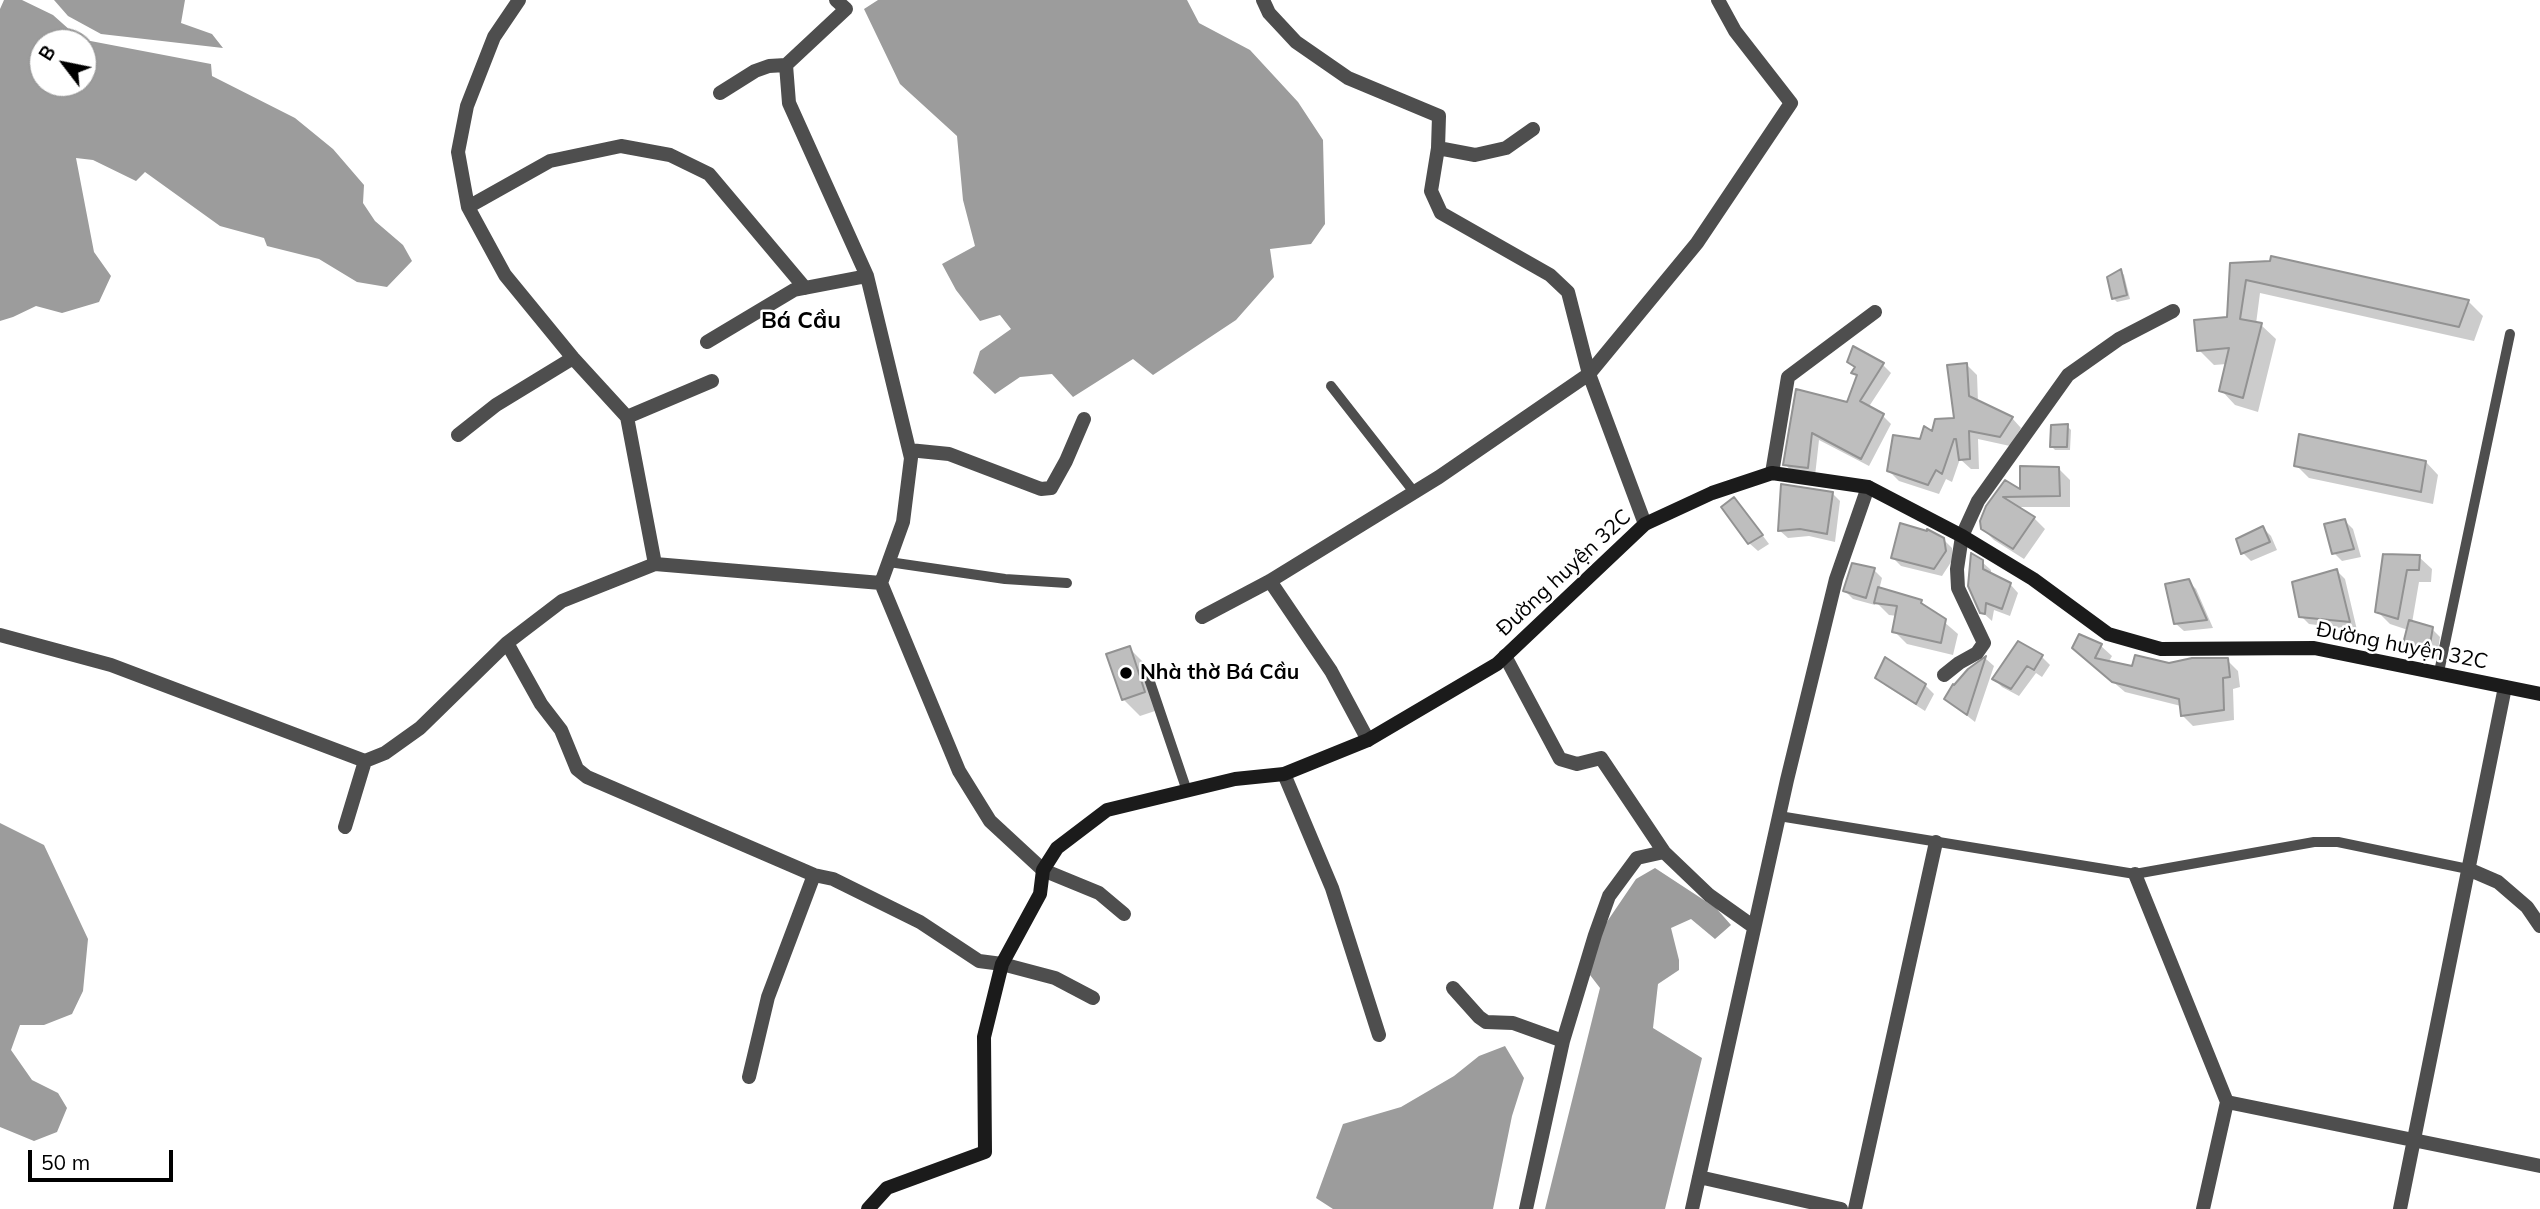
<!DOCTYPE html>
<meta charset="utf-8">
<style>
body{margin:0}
#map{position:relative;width:2540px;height:1209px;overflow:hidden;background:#fff;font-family:Mulish,sans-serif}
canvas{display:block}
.north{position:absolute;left:28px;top:28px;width:70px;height:70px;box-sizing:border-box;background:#fff;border:2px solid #999;border-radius:50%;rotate:302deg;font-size:19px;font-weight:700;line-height:28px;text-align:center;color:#000}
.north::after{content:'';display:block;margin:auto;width:24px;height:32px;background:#000;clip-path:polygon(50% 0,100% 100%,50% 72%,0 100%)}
.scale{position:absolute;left:28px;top:1150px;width:145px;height:32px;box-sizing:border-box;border:4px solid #000;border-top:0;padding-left:9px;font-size:21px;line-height:24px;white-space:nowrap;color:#000;-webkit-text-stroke:5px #fff;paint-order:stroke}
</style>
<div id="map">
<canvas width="2540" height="1209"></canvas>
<div class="north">B</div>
<div class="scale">50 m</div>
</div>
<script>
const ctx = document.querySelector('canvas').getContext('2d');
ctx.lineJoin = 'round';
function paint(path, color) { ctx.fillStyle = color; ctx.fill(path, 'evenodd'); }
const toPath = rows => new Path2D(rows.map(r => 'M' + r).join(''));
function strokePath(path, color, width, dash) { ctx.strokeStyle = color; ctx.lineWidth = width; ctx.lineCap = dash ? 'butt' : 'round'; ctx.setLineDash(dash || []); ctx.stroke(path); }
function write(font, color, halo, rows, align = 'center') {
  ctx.font = font + ' Mulish,sans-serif'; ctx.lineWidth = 5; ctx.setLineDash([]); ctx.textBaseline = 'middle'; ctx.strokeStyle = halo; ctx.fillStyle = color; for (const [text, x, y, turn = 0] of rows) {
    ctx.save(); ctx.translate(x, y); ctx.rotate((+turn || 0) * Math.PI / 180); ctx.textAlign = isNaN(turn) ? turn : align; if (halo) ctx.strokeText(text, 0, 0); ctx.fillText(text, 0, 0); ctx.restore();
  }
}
paint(toPath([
 [4,0,22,0,53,15,80,39,211,64,212,76,295,118,333,149,364,185,363,203,375,221,403,245,412,261,387,287,357,282,319,259,267,246,264,238,220,226,145,172,136,181,93,160,76,158,94,252,111,276,99,302,62,313,36,306,13,317,0,321,0,9],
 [42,42,84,42,84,84,42,84],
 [54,0,185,0,181,23,212,34,223,48,101,34,68,16],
 [878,0,1187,0,1199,23,1250,50,1298,102,1323,140,1325,224,1311,244,1270,249,1274,277,1236,320,1153,375,1133,359,1073,397,1052,374,1020,377,995,394,973,373,980,351,1011,329,1000,315,980,321,956,290,942,264,975,246,963,200,957,136,900,84,864,9],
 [0,823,44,845,88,939,83,991,72,1014,44,1025,20,1025,11,1050,32,1080,58,1093,67,1108,57,1132,34,1141,0,1127],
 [1655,868,1716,908,1731,925,1715,939,1691,919,1671,928,1679,960,1679,970,1658,984,1653,1028,1702,1058,1665,1209,1545,1209,1600,988,1590,975,1600,932,1636,879],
 [1505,1046,1524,1078,1512,1116,1493,1209,1333,1209,1316,1198,1343,1124,1401,1107,1454,1076,1479,1056]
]), '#9c9c9c');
paint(toPath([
 [2232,265,2468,301,2483,316,2474,341,2260,293,2256,324,2261,325,2276,339,2258,412,2235,405,2221,390,2227,364,2214,365,2199,350,2229,318],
 [2121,271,2124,275,2130,299,2117,302,2113,298],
 [1849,361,1883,365,1891,373,1868,408,1883,416,1891,424,1869,466,1819,440,1815,476,1793,473,1785,464,1797,391,1848,404,1858,378,1853,373,1856,368],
 [1967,365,1977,375,1978,402,2012,418,2021,428,2010,446,1978,439,1979,469,1971,469,1960,459,1952,482,1946,479,1939,494,1899,481,1889,471,1921,441,1956,420],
 [2067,426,2071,430,2070,450,2055,450,2051,446],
 [2426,462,2438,475,2433,504,2309,478,2296,465],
 [2058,468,2070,480,2070,507,2017,507,2034,518,2045,529,2024,559,1994,540,1982,528,2005,482,2022,492],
 [1832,493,1840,501,1835,542,1809,536,1788,538,1779,530],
 [1742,508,1769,544,1758,551,1749,543],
 [2345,521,2353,529,2361,557,2342,561,2334,553],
 [2263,528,2271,536,2277,550,2251,561,2243,553],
 [1943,539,1952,548,1953,559,1942,576,1901,566,1893,558],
 [2384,556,2419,557,2432,569,2431,582,2419,582,2412,623,2432,629,2440,637,2437,657,2413,652,2405,643,2408,630,2390,624,2377,611],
 [1982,562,1991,570,1991,575,2010,584,2018,593,2010,616,1994,610,1992,621,1982,612],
 [1874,570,1882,578,1879,590,1921,602,1958,634,1953,655,1907,644,1894,631,1897,616,1889,615,1876,602,1875,605,1853,599,1845,591],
 [2337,571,2345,579,2357,630,2309,624,2301,616],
 [2188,581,2196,589,2213,628,2184,631,2175,623],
 [2080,636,2101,646,2112,656,2108,663,2134,668,2227,660,2238,671,2240,687,2233,689,2234,720,2193,726,2182,715,2181,706,2125,692,2085,658],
 [2019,643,2042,657,2050,665,2042,677,2036,673,2019,696,2002,687,1994,679],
 [1129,648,1146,665,1161,709,1140,716,1123,699],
 [1986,659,1994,666,1975,722,1946,699,1969,670],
 [1877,677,1925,685,1934,694,1925,711,1886,686]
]), '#0003');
const building = toPath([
 [2271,256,2469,300,2459,327,2246,280,2240,319,2262,323,2243,398,2219,391,2229,348,2197,351,2194,320,2227,317,2230,263,2270,261,2271,256],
 [2121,269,2127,295,2112,299,2107,277,2121,269],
 [1853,346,1884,363,1860,401,1884,414,1861,459,1812,433,1808,468,1783,465,1796,389,1847,402,1857,375,1851,373,1855,367,1847,362,1853,346],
 [1967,363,1969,396,2013,417,2000,437,1969,431,1970,459,1959,460,1956,439,1954,439,1942,474,1936,470,1928,485,1887,471,1893,435,1920,439,1924,426,1932,431,1935,419,1954,418,1947,365,1967,363],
 [2068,424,2067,447,2050,447,2051,425,2068,424],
 [2299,434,2426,461,2421,492,2294,466,2299,434],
 [2020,466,2059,467,2060,496,2003,497,2035,517,2013,549,1981,529,1980,521,1986,506,2005,480,2020,489,2020,466],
 [1781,484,1833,492,1827,534,1800,529,1778,531,1781,484],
 [1734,497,1763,535,1748,544,1721,507,1734,497],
 [2345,519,2354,549,2332,554,2324,524,2345,519],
 [1900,523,1927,531,1927,529,1944,538,1946,551,1934,569,1891,558,1900,523],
 [2263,526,2270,542,2241,554,2236,539,2263,526],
 [1971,553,1983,560,1983,569,2011,583,2002,609,1986,603,1985,614,1980,613,1968,586,1971,553],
 [2383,554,2420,555,2419,570,2407,570,2398,619,2375,612,2383,554],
 [1852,563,1875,568,1866,598,1843,591,1852,563],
 [2337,569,2350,622,2299,617,2292,582,2337,569],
 [2189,579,2207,620,2174,624,2165,584,2189,579],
 [1878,587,1922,600,1921,603,1946,619,1941,643,1892,632,1897,606,1874,603,1878,587],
 [2409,620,2433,627,2429,650,2403,644,2409,620],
 [2079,634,2102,644,2095,658,2132,666,2135,655,2169,663,2192,658,2228,658,2230,677,2223,678,2224,710,2181,716,2179,699,2112,682,2072,648,2079,634],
 [2018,641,2043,655,2034,670,2027,666,2011,689,1992,679,2018,641],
 [1130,646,1145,692,1122,700,1106,654,1130,646],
 [1986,656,1967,715,1944,699,1953,684,1954,685,1968,669,1986,656],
 [1885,657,1926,684,1916,704,1875,678,1885,657]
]);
paint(building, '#bebebe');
strokePath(building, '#929292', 2);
strokePath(toPath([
 [1331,386,1414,492],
 [889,562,1005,579,1067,583],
 [2439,672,2510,334],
 [1147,673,1187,791],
 [1779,816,2135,874,2314,842,2338,842,2468,869]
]), '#4e4e4e', 10);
strokePath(toPath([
 [519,0,494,37,467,106,458,152,468,207,505,275,573,358,627,417,655,564],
 [836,0,846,9,786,65,789,103,867,276,911,458,903,522,881,583,959,771,990,821,1043,870,1099,893,1124,914],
 [1263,0,1269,13,1296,42,1348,78,1439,116,1438,148,1431,191,1441,213,1550,275,1568,292,1589,374,1645,524],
 [720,93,755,71,769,66,786,65],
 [1438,148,1475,155,1506,148,1533,129],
 [468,207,550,161,621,146,670,155,709,174,805,288],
 [707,342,794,290,867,276],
 [627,417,712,381],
 [458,435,496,405,573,358],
 [909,450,949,454,1041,489,1051,488,1066,461,1084,419],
 [1772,473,1788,377,1875,312],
 [1270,581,1331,671,1368,740],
 [1202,617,1270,581,1439,477,1589,374,1697,243,1791,103,1735,31,1718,0],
 [0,635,111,665,365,761,385,753,420,728,507,643,562,601,655,564,881,583],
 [507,643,541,704,561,730,577,769,587,777,814,875,833,879,920,922,979,961,1002,964,1055,978,1093,998],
 [1505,656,1560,759,1577,764,1601,758,1664,852],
 [1944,675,1959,663,1977,653,1984,643,1958,588,1957,569,1962,536,1978,501,2068,375,2119,339,2173,311],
 [1284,774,1332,888,1379,1035],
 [345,827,365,761],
 [2468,869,2498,882,2527,907,2540,926],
 [2135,874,2227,1102,2203,1209],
 [1453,988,1479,1017,1486,1022,1513,1023,1563,1041],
 [749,1077,768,997,814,875],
 [2227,1102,2540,1166],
 [1699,1177,1841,1209],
 [1526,1209,1563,1041,1595,935,1609,896,1637,858,1664,852,1709,895,1754,927],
 [1692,1209,1787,780,1836,579,1868,487],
 [1855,1209,1936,842],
 [2400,1209,2505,687]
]), '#4e4e4e', 14);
strokePath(toPath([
 [868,1209,887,1188,985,1152,984,1037,1002,964,1040,894,1043,870,1057,848,1107,810,1235,779,1284,774,1368,740,1497,664,1645,524,1712,493,1772,473,1868,487,1962,536,2033,579,2108,634,2161,649,2314,648,2540,694]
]), '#1b1b1b', 14);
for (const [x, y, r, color] of [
 [1126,673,7,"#000"]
]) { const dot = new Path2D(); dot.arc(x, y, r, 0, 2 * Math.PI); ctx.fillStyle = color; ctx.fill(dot); strokePath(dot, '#fff', 2.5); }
write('21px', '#000', '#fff', [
 ["Đường huyện 32C",1564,573,-43],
 ["Đường huyện 32C",2402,646,11]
]);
write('bold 21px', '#000', '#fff', [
 ["Nhà thờ Bá Cầu",1140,673]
], 'left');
write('bold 23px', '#000', '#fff', [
 ["Bá Cầu",801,321]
]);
</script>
